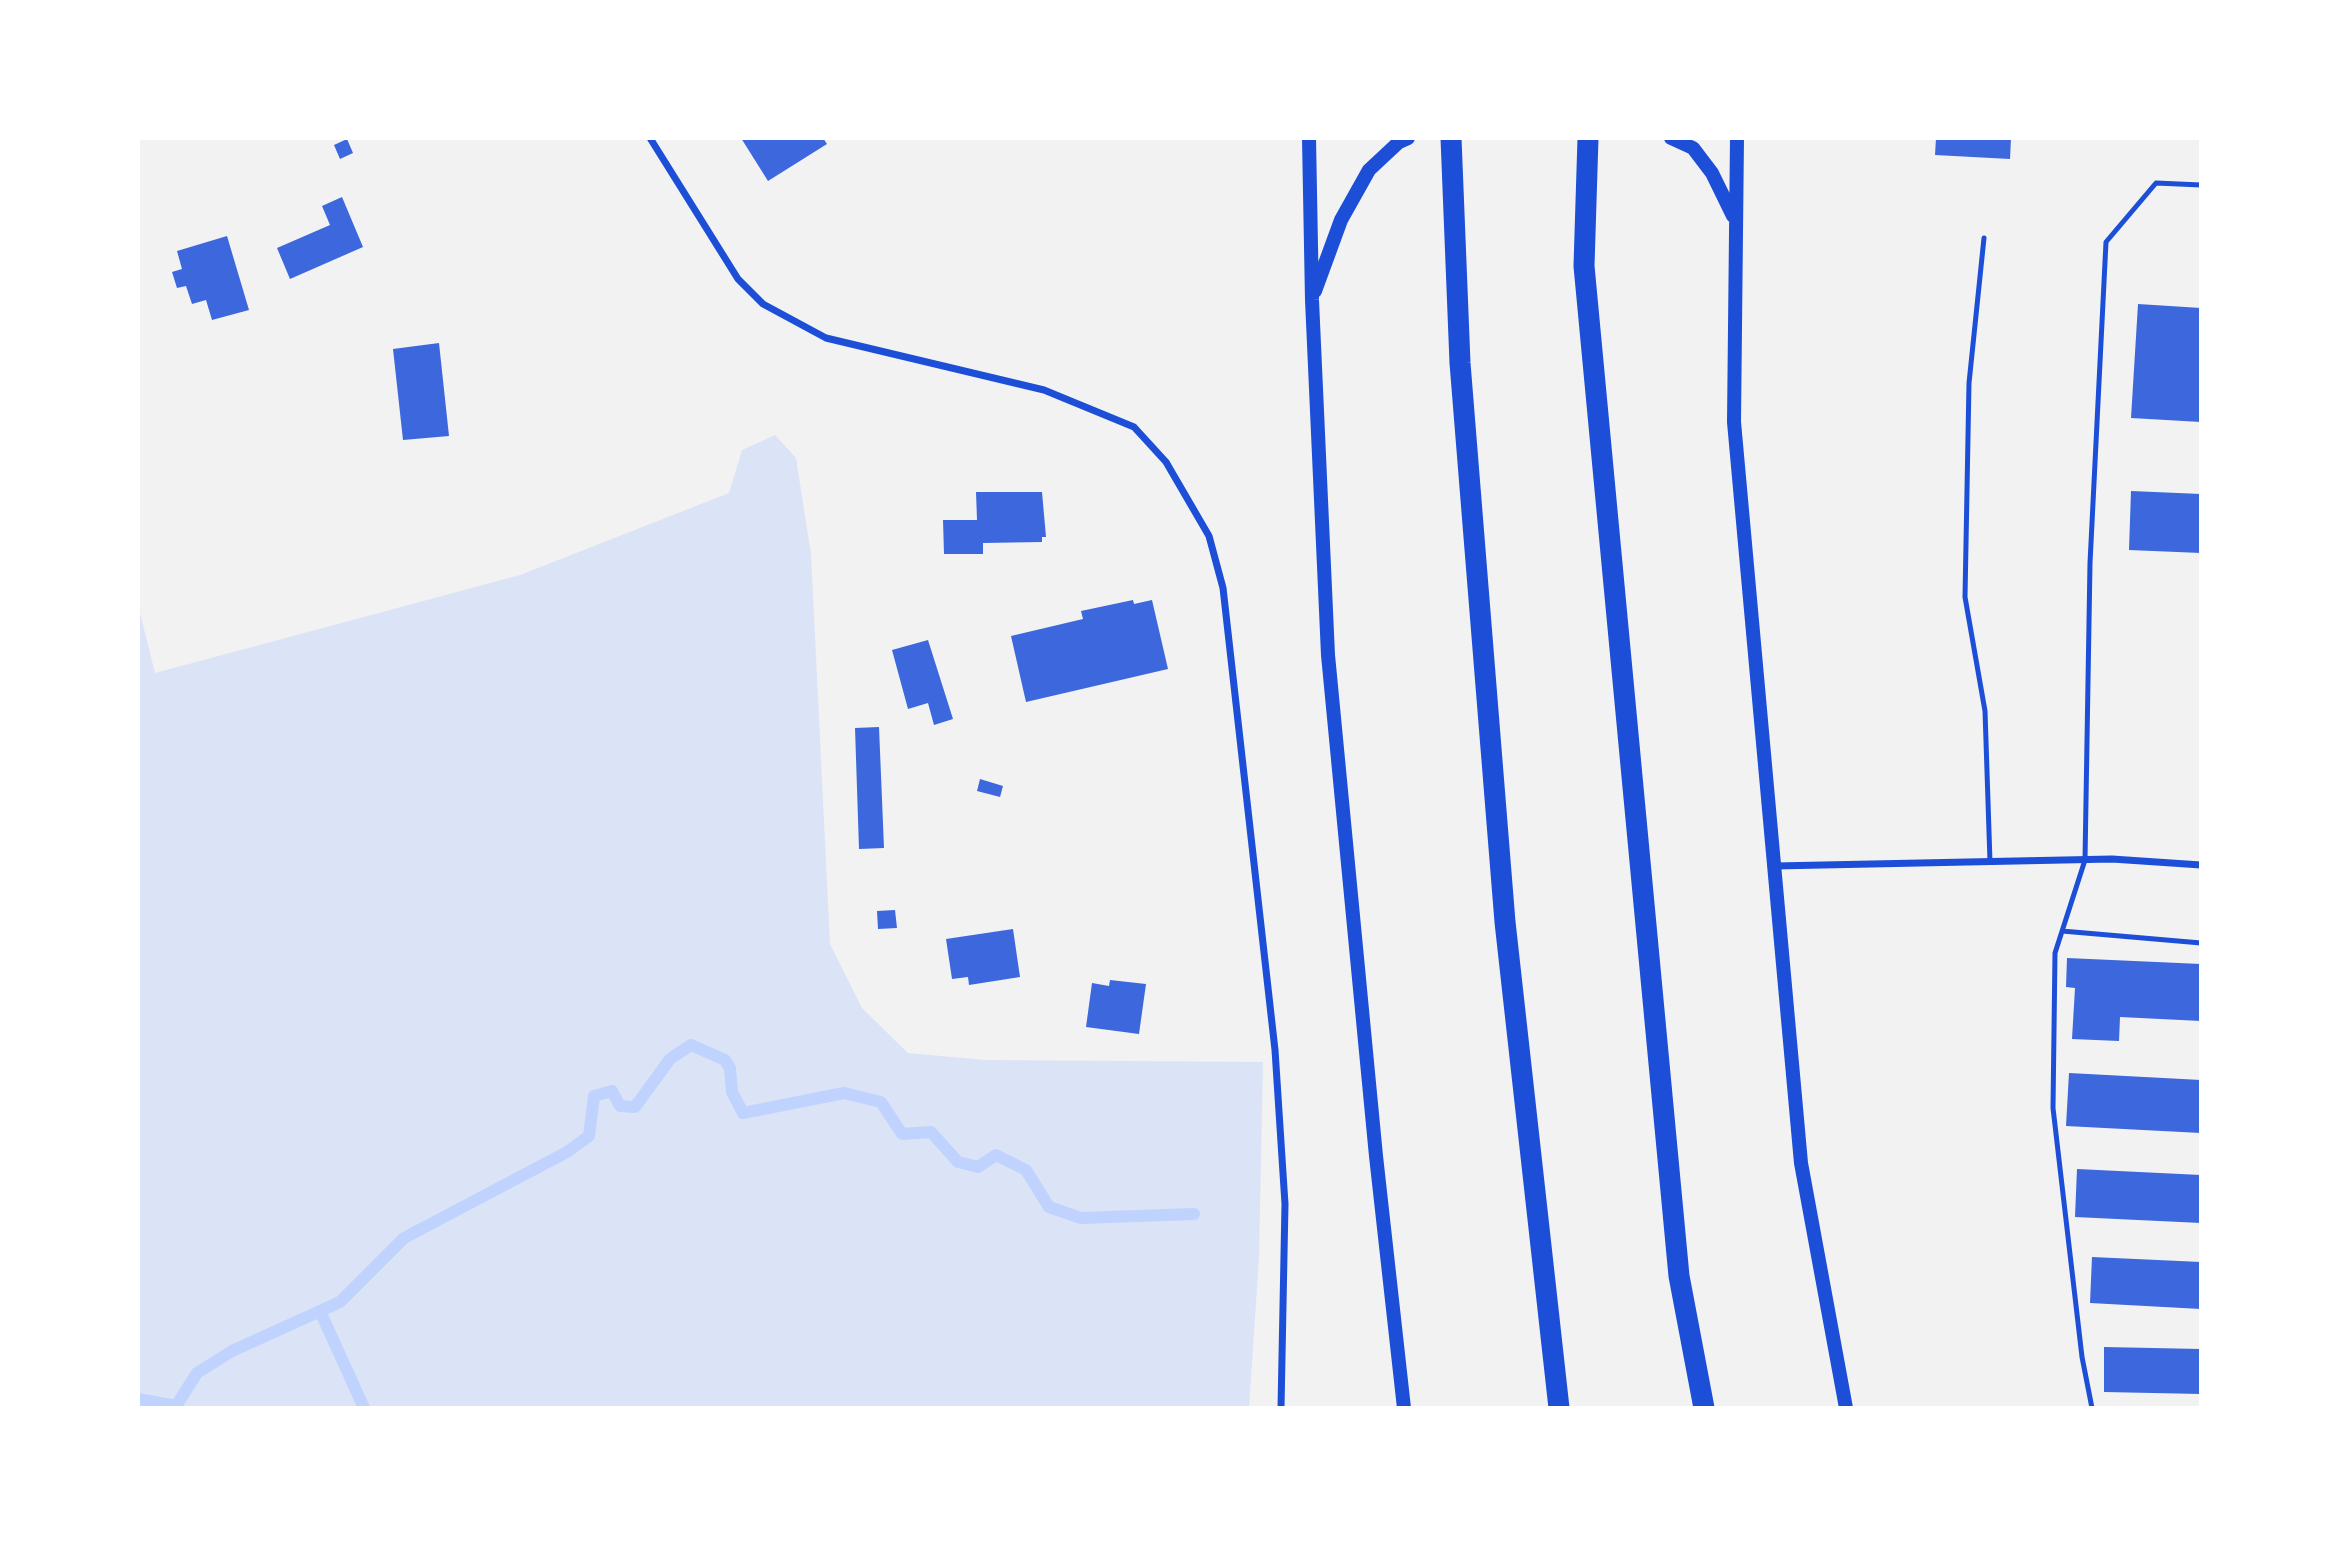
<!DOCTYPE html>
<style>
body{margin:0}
#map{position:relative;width:2339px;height:1546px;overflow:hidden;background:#f2f2f2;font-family:Poppins,sans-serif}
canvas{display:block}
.frame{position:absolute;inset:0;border:140px solid #fff;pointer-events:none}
</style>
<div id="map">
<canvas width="2339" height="1546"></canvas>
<div class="frame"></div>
</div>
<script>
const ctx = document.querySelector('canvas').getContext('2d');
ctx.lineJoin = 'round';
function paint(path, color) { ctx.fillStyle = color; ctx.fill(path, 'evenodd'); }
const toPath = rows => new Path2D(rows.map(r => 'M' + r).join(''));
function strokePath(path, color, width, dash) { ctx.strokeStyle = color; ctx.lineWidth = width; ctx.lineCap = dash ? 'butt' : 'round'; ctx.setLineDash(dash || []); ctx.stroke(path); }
paint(toPath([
 [775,435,796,458,811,554,830,944,862,1008,908,1053,986,1060,1263,1062,1259,1258,1249,1408,138,1408,138,605,155,673,520,575,729,493,742,450]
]), '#dbe4f7');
strokePath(toPath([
 [320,1311,364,1408],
 [138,1399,176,1406,197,1373,232,1351,340,1302,404,1238,567,1152,589,1136,594,1096,612,1091,620,1106,635,1107,670,1059,691,1045,725,1060,730,1068,732,1092,743,1113,844,1093,881,1102,902,1134,931,1132,958,1162,978,1167,996,1155,1026,1170,1049,1207,1081,1218,1194,1214]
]), '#bfd3fe', 12);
paint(toPath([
 [741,138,823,138,827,144,768,181],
 [1936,138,2011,138,2010,159,1935,155],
 [347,139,353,153,340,159,334,145],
 [342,197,363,247,290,279,277,248,330,225,322,206],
 [227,236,249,310,212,320,206,300,192,304,186,286,177,288,172,272,182,269,177,251],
 [2138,304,2201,308,2201,422,2131,418],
 [439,343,449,436,403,440,393,349],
 [2131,491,2201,494,2201,553,2129,550],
 [976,492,1042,492,1046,537,1042,537,1042,542,983,543,983,554,944,554,943,520,977,520],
 [1133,600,1134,604,1152,600,1168,669,1026,702,1011,636,1083,619,1081,611],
 [928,640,953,719,934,725,928,703,908,709,892,650],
 [879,727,884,848,859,849,855,728],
 [980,779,1003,786,1000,797,977,791],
 [895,910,897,928,878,929,877,911],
 [1013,929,1020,977,969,985,968,977,952,979,946,939],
 [2067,958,2201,964,2201,1021,2120,1017,2119,1041,2072,1039,2075,988,2066,987],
 [1110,980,1146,984,1139,1034,1086,1027,1092,983,1109,986],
 [2069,1073,2201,1080,2201,1133,2066,1126],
 [2077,1169,2201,1175,2201,1223,2075,1217],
 [2092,1257,2201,1262,2201,1309,2090,1303],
 [2104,1347,2201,1349,2201,1394,2104,1392]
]), '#3d67dc');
strokePath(toPath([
 [1984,238,1969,383,1965,597,1985,711,1990,862],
 [2062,931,2201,943],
 [2092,1408,2082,1357,2053,1108,2055,953,2085,860,2090,563,2106,242,2156,183,2201,185]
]), '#1d4ed8', 5);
strokePath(toPath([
 [650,138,738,279,763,304,826,338,1044,390,1134,427,1166,462,1209,536,1223,588,1275,1050,1285,1204,1281,1408],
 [1775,866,2112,859,2201,865]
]), '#1d4ed8', 7);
strokePath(toPath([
 [1309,138,1312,300,1328,655,1376,1156,1404,1408],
 [1671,138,1693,148,1712,173,1733,216],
 [1737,138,1734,422,1801,1163,1846,1408],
 [1315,291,1341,220,1369,170,1399,142,1408,138]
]), '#1d4ed8', 14);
strokePath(toPath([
 [1451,138,1460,363,1505,922,1559,1408],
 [1588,138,1584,266,1679,1276,1704,1408]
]), '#1d4ed8', 21);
</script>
